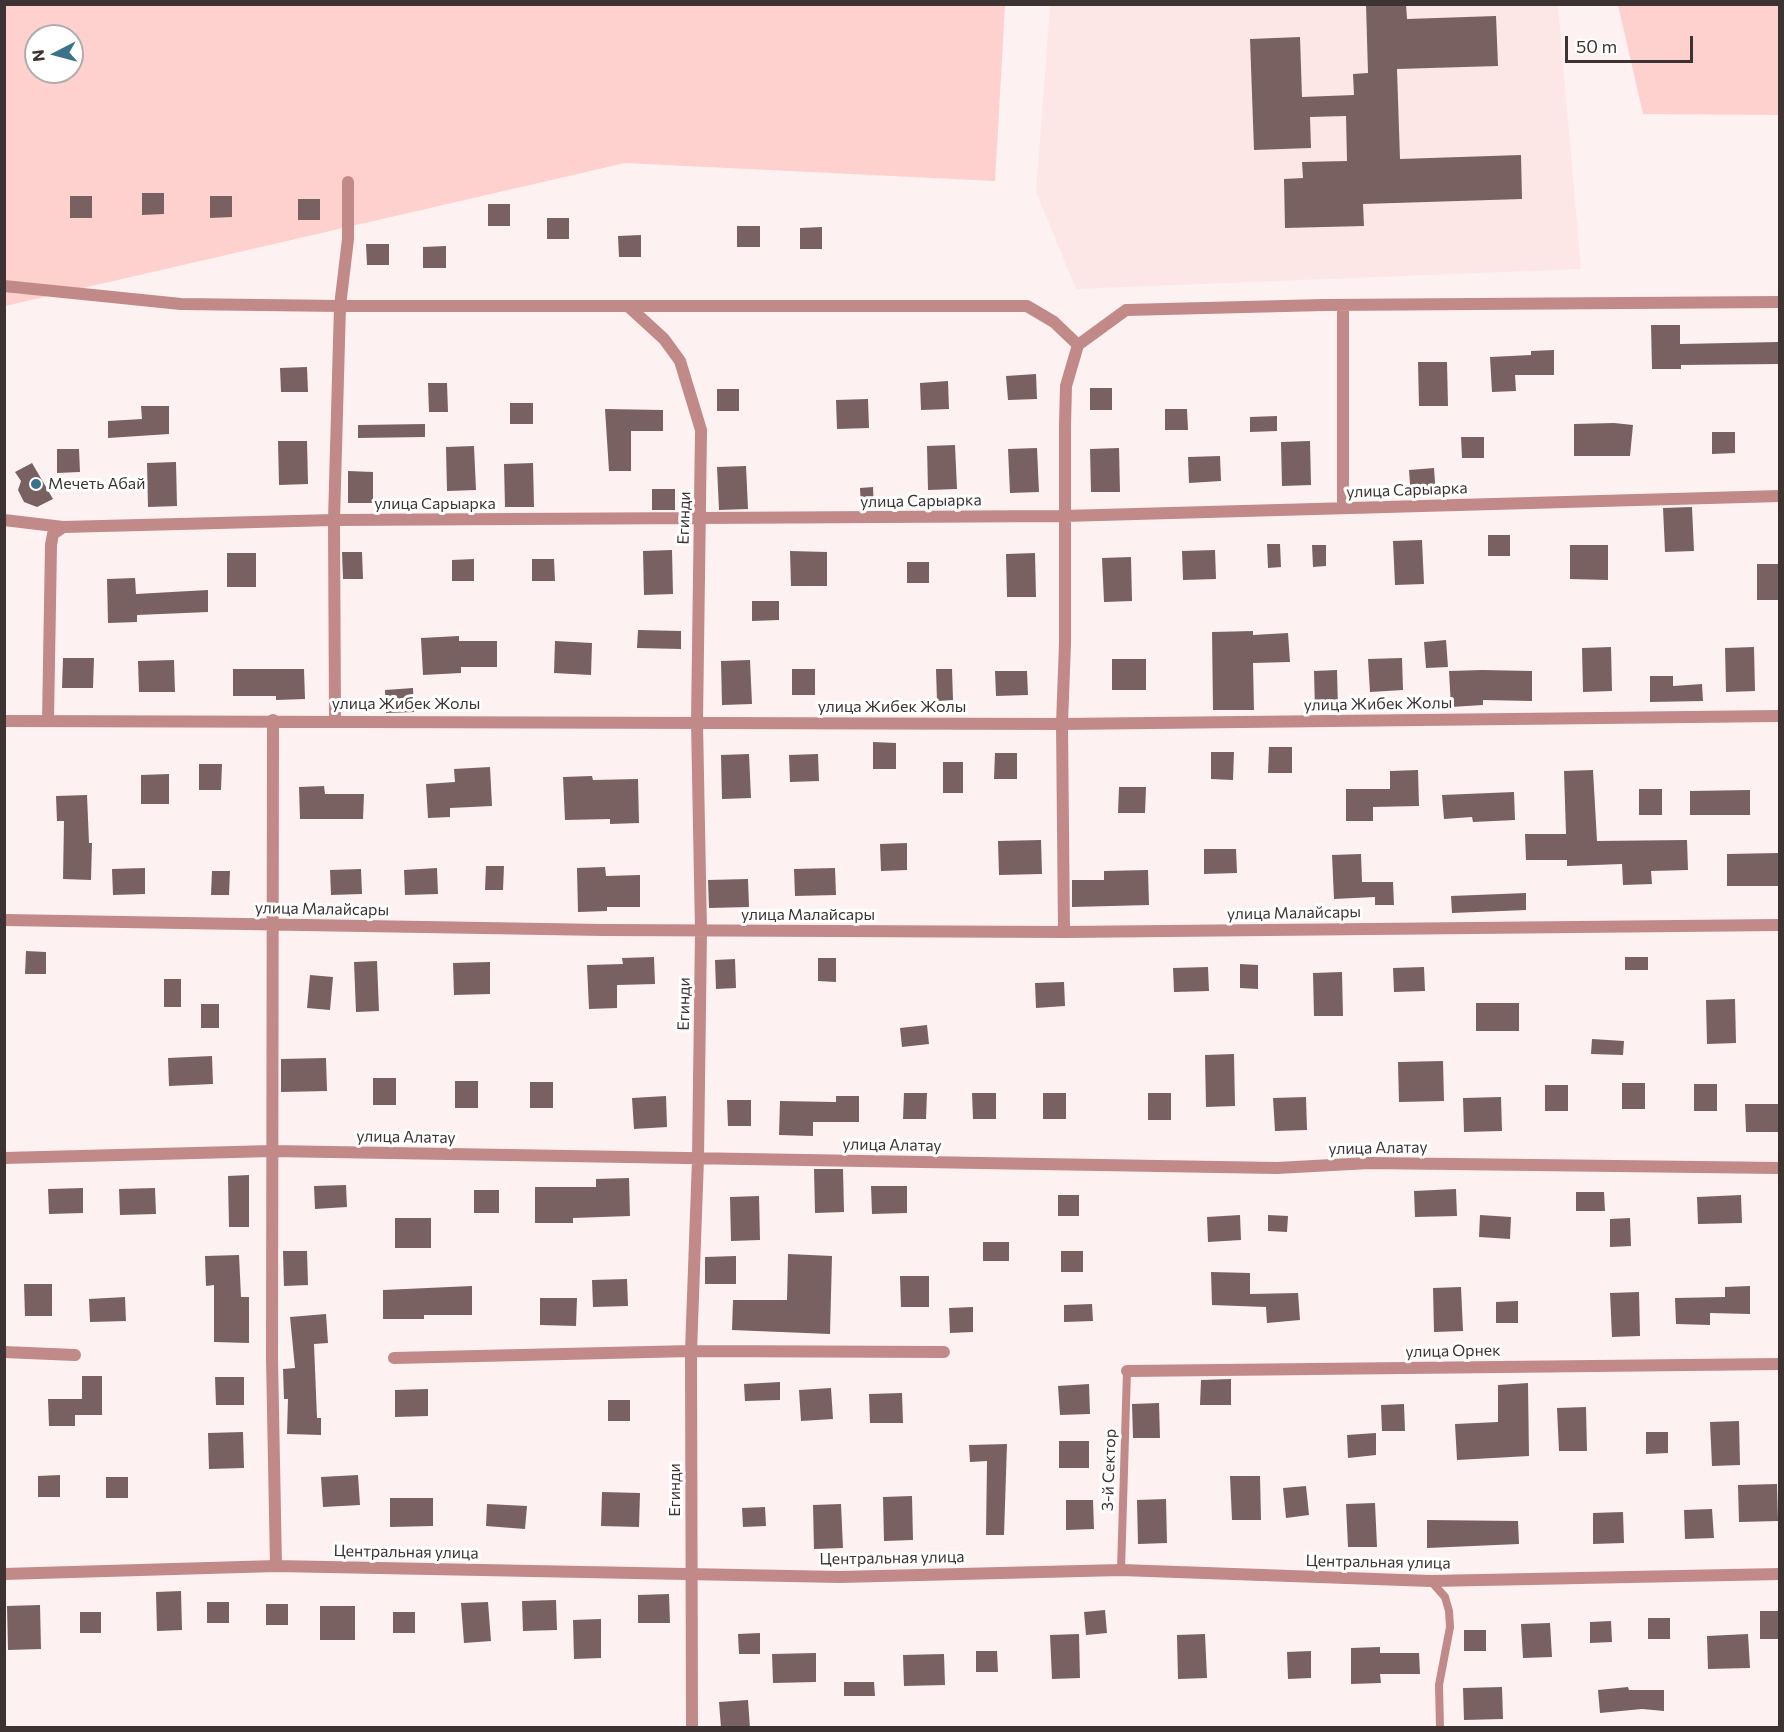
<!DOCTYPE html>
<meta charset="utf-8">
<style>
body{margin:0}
#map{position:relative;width:1784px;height:1732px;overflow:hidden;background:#fdf2f1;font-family:Commissioner,sans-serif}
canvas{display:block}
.frame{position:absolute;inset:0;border:6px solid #3e3333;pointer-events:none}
.north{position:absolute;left:24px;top:24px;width:60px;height:60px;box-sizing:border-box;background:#fff;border:2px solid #b2adad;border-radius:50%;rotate:264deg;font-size:16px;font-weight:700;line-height:24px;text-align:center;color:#3e3333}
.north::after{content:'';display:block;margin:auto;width:21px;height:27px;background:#3a728c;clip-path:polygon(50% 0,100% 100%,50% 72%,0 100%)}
.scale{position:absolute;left:1565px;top:36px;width:128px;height:27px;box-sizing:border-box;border:3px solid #3e3333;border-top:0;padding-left:8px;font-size:18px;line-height:21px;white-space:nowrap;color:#3e3333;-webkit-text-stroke:4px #fff;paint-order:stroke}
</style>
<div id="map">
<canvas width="1784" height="1732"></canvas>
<div class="frame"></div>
<div class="north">N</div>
<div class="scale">50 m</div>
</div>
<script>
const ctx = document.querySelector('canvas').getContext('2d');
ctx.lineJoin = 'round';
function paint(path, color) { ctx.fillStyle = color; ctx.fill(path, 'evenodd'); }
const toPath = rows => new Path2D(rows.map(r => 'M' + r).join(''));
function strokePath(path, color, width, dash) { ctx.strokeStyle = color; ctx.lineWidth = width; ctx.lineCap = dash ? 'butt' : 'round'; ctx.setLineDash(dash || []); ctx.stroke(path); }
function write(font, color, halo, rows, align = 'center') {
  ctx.font = font + ' Commissioner,sans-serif'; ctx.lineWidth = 6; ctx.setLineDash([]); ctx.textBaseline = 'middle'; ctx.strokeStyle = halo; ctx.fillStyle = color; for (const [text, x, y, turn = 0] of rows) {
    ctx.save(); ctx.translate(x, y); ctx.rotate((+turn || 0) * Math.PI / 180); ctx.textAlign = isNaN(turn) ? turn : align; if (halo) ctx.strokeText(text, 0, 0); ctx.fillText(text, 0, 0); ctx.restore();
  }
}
paint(toPath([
 [1050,5,1558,5,1581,269,1076,289,1036,192]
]), '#fde7e6');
paint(toPath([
 [4,5,1005,5,995,181,625,163,5,306],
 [36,36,72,36,72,72,36,72],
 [1618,5,1779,5,1779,115,1643,114]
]), '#fed0ce');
paint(toPath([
 [1366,4,1406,4,1407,19,1496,16,1498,66,1397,69,1400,159,1521,155,1522,199,1363,204,1364,226,1285,228,1284,179,1303,178,1302,162,1347,161,1346,116,1310,117,1311,148,1254,150,1250,39,1300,37,1302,97,1354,95,1353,74,1368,73],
 [142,193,164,193,164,214,142,215],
 [70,196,92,196,92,218,70,218],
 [210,196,232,196,232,217,210,218],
 [298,199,320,199,320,220,298,220],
 [488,204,510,204,510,226,488,226],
 [547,218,569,218,569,239,547,239],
 [737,226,760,226,760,247,737,247],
 [822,227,822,249,800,249,800,228],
 [641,235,641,257,619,257,618,236],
 [366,244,389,244,389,265,367,265],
 [446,246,446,268,423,268,423,247],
 [1651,325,1680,325,1680,344,1779,342,1779,364,1681,365,1681,369,1652,369],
 [1554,350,1554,375,1515,375,1516,391,1492,392,1490,357,1531,355,1531,351],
 [1418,362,1447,362,1448,406,1419,406],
 [307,367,308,392,281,392,280,368],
 [1036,374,1037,399,1008,400,1006,376],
 [948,381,949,409,921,410,920,383],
 [428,383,447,383,448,412,429,412],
 [1090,388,1112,388,1112,410,1090,410],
 [717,389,739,389,739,411,717,411],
 [868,399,869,428,837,429,836,400],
 [510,403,533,403,533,424,510,424],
 [141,406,169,406,169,434,108,438,108,421,142,419],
 [605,409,663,410,663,431,631,431,631,471,609,471],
 [1165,409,1187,409,1188,430,1165,430],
 [1277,416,1277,431,1250,432,1250,417],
 [1614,423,1633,425,1630,456,1574,456,1574,424],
 [425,424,425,437,358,438,358,425],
 [1712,432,1735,432,1735,453,1712,454],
 [1461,437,1484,437,1484,458,1462,458],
 [278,441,307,441,308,484,279,485],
 [1310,441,1311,485,1282,486,1281,442],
 [955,445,957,489,928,490,927,446],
 [474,446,476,490,447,491,446,447],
 [1037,448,1039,492,1010,493,1008,449],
 [1119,448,1120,492,1091,492,1090,449],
 [57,449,79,449,80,472,57,473],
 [1220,456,1221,481,1189,483,1188,457],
 [176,462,177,506,148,507,147,463],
 [32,463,53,499,37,507,24,502,18,490,21,481,15,472],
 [533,463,534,507,505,507,504,464],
 [746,466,748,509,719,510,717,467],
 [1434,468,1436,496,1411,498,1409,470],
 [348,471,373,472,373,503,348,503],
 [873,487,874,509,861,509,860,488],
 [652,489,675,489,675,510,652,510],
 [1692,507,1694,551,1665,552,1663,508],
 [1488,535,1510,535,1510,556,1488,556],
 [1422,540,1424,584,1395,585,1393,541],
 [1267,544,1280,544,1281,567,1268,568],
 [1312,545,1326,545,1326,566,1313,567],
 [1570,545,1608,545,1608,580,1570,579],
 [672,550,673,594,644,595,643,551],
 [1215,550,1216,579,1183,580,1182,551],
 [790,551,827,552,827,586,791,586],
 [342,552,362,552,363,579,343,579],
 [227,553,256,553,256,587,227,587],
 [1035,553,1036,597,1007,597,1006,554],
 [1131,557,1132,601,1104,602,1102,558],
 [474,559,474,581,452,581,452,560],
 [532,559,554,559,555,581,532,581],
 [907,562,929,562,929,583,907,583],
 [1757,564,1779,564,1779,600,1757,600],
 [135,578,136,594,208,590,208,612,137,615,137,622,108,623,107,579],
 [752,601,779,601,779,620,752,621],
 [638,630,681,631,681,649,637,648],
 [1253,631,1253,635,1288,633,1290,662,1253,663,1254,710,1213,710,1212,632],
 [459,636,459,641,497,641,497,667,461,667,461,673,423,675,421,638],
 [1446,640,1448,667,1426,668,1424,642],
 [555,641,592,643,591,675,554,673],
 [1611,647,1612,691,1583,692,1582,648],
 [1754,647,1755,691,1726,692,1725,648],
 [63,658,94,658,93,688,62,688],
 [1402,658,1403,690,1370,692,1368,659],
 [1112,659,1146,659,1146,690,1112,690],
 [174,660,175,692,139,692,138,661],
 [750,660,752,704,722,705,721,661],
 [233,669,304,669,305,699,276,700,276,696,233,696],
 [792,669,815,669,815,695,792,695],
 [936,669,952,669,953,700,937,701],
 [1337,670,1338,710,1315,710,1314,671],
 [1482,670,1532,671,1532,701,1483,700,1483,705,1451,707,1449,671],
 [995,671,1027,671,1028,695,996,696],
 [1650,676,1673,676,1673,686,1702,684,1703,701,1650,702],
 [413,688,414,712,386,713,385,690],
 [873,742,896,743,896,769,873,769],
 [1269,747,1292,747,1292,773,1268,773],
 [1211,752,1234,752,1233,780,1211,779],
 [995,753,1017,753,1017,779,994,779],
 [749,754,751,798,722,799,721,755],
 [818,754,819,781,790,782,789,755],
 [943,762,963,762,963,793,943,793],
 [199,764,222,764,221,790,199,790],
 [490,767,492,806,450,808,450,817,428,818,426,784,455,782,454,769],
 [1418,770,1419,806,1373,807,1373,821,1346,821,1346,789,1390,789,1390,771],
 [1593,770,1597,841,1687,840,1688,870,1651,871,1652,884,1623,885,1622,864,1567,866,1567,860,1526,860,1525,834,1566,834,1564,771],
 [169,774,169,804,141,804,141,775],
 [592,776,593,780,638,779,639,823,610,824,610,819,565,820,563,777],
 [324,786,325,794,364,794,363,819,300,819,299,787],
 [1119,787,1146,787,1145,813,1118,813],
 [1639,789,1662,789,1662,815,1639,815],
 [1750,790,1750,815,1690,815,1690,791],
 [1514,792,1515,820,1473,822,1472,817,1444,819,1442,795],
 [87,795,89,843,92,843,91,880,63,879,64,821,57,821,56,796],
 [1041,840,1042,874,999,875,998,841],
 [907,843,907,870,881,871,880,844],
 [1204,849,1236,849,1237,873,1204,874],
 [1779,853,1779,886,1727,886,1727,854],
 [1361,854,1362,882,1393,882,1394,905,1375,905,1375,897,1334,899,1332,855],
 [486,866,504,866,503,890,485,890],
 [605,867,606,876,640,875,640,907,607,907,607,911,578,912,577,868],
 [145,868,145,894,113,895,112,869],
 [437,868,438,894,405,895,404,870],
 [835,868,836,895,795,896,794,869],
 [361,869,362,894,331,895,330,870],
 [1148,870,1149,905,1072,907,1072,880,1104,880,1104,871],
 [212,871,230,871,229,895,211,895],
 [748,879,749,907,709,908,708,880],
 [1526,893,1526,910,1452,913,1451,896],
 [26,951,46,952,46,974,25,974],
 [654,957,655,984,617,985,617,1008,589,1009,587,965,623,964,622,958],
 [1625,957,1648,957,1648,970,1625,970],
 [818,958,836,958,836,982,818,981],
 [735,959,736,988,716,989,715,960],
 [377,961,379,1011,356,1012,354,962],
 [490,962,490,994,454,995,453,963],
 [1240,964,1258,965,1258,989,1240,988],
 [1208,967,1209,991,1174,992,1173,968],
 [1424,967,1425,991,1394,992,1393,968],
 [1342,972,1343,1016,1314,1016,1313,973],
 [310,975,333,977,330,1010,307,1008],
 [164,979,181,979,181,1007,164,1007],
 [1064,982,1065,1006,1036,1008,1035,983],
 [1735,999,1736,1043,1707,1044,1706,1000],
 [1476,1003,1519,1003,1519,1031,1476,1031],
 [201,1004,219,1004,219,1028,201,1028],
 [927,1025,929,1044,902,1047,900,1028],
 [1592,1039,1624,1041,1623,1055,1591,1054],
 [1234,1054,1235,1106,1206,1107,1205,1055],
 [212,1056,213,1084,169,1086,168,1058],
 [326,1058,327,1091,281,1092,281,1059],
 [1443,1061,1444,1101,1399,1102,1398,1062],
 [373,1078,396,1078,396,1105,373,1105],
 [455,1081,478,1081,478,1108,455,1108],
 [530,1082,553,1082,553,1108,530,1108],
 [1622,1083,1645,1083,1645,1109,1622,1109],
 [1694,1084,1717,1084,1717,1111,1694,1111],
 [1545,1085,1568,1085,1568,1111,1545,1111],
 [904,1093,927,1093,926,1119,903,1119],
 [972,1093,996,1093,996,1119,973,1119],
 [1043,1093,1066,1093,1066,1119,1043,1119],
 [1148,1093,1171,1093,1171,1120,1148,1120],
 [666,1096,667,1127,634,1129,632,1098],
 [836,1096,859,1096,859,1122,813,1122,813,1136,779,1135,780,1101,836,1102],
 [1306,1097,1307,1130,1275,1131,1273,1098],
 [1501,1097,1502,1131,1464,1132,1463,1098],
 [727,1100,751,1100,751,1126,728,1126],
 [1745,1104,1779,1104,1779,1132,1746,1132],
 [814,1169,843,1169,844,1212,815,1213],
 [249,1175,249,1227,229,1227,228,1176],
 [629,1178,630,1216,573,1218,573,1223,535,1223,535,1187,596,1187,596,1179],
 [346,1185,347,1207,315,1209,314,1186],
 [871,1186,907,1186,907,1213,872,1214],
 [83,1188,83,1213,49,1214,48,1189],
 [155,1188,156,1214,120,1215,119,1189],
 [1456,1189,1457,1216,1415,1217,1414,1191],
 [474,1190,499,1190,499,1213,474,1213],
 [1576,1192,1604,1192,1605,1211,1576,1211],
 [1058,1195,1079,1195,1079,1216,1058,1216],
 [1741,1195,1742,1223,1698,1224,1697,1197],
 [759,1196,760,1240,731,1241,730,1197],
 [1240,1215,1241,1240,1208,1242,1207,1217],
 [1268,1215,1288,1216,1287,1232,1268,1231],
 [1480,1215,1511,1217,1510,1239,1479,1237],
 [395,1218,431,1218,431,1248,395,1248],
 [1630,1218,1631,1246,1610,1247,1610,1219],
 [983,1242,1009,1242,1009,1261,983,1261],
 [283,1251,307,1251,308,1285,284,1286],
 [1061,1251,1083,1251,1083,1272,1061,1272],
 [788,1254,832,1256,830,1334,732,1330,733,1300,787,1300],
 [239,1255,241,1297,249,1297,249,1343,214,1342,214,1285,206,1286,205,1256],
 [736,1256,736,1284,705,1284,705,1257],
 [1211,1272,1250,1273,1250,1294,1298,1293,1300,1320,1267,1323,1266,1307,1212,1305],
 [900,1276,929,1276,929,1307,901,1307],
 [627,1279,628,1306,593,1307,592,1280],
 [24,1284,52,1284,52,1316,25,1316],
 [472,1286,472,1315,424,1315,424,1319,383,1319,383,1290],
 [1750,1286,1750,1314,1710,1313,1710,1325,1676,1324,1675,1298,1725,1297,1725,1287],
 [1461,1287,1463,1331,1434,1332,1433,1288],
 [1639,1292,1640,1336,1612,1337,1610,1293],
 [125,1297,126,1321,90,1322,89,1299],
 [540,1298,577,1298,576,1326,540,1325],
 [1518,1301,1518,1323,1496,1323,1496,1302],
 [1092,1304,1093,1321,1064,1322,1064,1305],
 [973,1307,973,1332,950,1333,949,1308],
 [326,1314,328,1343,314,1344,317,1418,321,1418,321,1435,287,1434,288,1399,284,1399,283,1369,295,1368,290,1317],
 [82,1376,102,1376,102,1415,75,1415,75,1426,49,1426,48,1399,82,1399],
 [215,1377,244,1377,244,1405,216,1405],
 [1231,1379,1231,1405,1200,1405,1201,1380],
 [780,1382,780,1400,745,1401,744,1384],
 [1528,1383,1529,1456,1457,1460,1455,1424,1498,1422,1498,1385],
 [1089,1384,1090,1414,1060,1415,1058,1386],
 [831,1388,833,1419,801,1421,799,1390],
 [428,1389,428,1416,395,1417,395,1390],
 [902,1393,903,1423,870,1423,869,1394],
 [608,1400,630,1400,630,1421,608,1421],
 [1159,1403,1160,1438,1133,1438,1132,1404],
 [1404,1404,1405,1431,1382,1431,1381,1405],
 [1586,1407,1587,1451,1559,1451,1557,1408],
 [1739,1421,1740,1465,1712,1466,1710,1422],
 [243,1432,244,1468,209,1469,208,1433],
 [1646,1432,1668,1432,1668,1453,1646,1454],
 [1376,1433,1376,1455,1348,1458,1347,1435],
 [1059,1441,1089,1441,1089,1468,1059,1468],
 [1007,1444,1004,1535,986,1535,987,1461,970,1462,969,1445],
 [60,1475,60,1497,38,1497,38,1476],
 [358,1475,360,1505,323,1507,321,1477],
 [1230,1476,1260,1476,1261,1520,1232,1520],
 [106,1477,128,1477,128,1498,106,1498],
 [1777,1484,1778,1521,1739,1522,1738,1485],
 [1306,1486,1309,1515,1286,1518,1283,1488],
 [602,1492,640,1493,639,1527,601,1526],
 [912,1496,913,1540,884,1541,883,1497],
 [390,1498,433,1498,433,1526,390,1527],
 [1166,1499,1167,1543,1138,1544,1137,1500],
 [1066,1500,1093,1500,1094,1529,1066,1530],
 [1375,1503,1377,1547,1348,1547,1346,1504],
 [487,1504,527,1506,525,1529,486,1526],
 [841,1504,843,1548,814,1549,813,1505],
 [765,1507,766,1526,743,1527,742,1508],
 [1712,1509,1714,1538,1685,1539,1684,1510],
 [1623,1512,1624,1543,1593,1544,1593,1513],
 [1427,1520,1518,1521,1519,1544,1427,1548],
 [181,1591,182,1630,157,1631,156,1592],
 [669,1594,670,1623,638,1623,638,1595],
 [556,1600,557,1630,523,1631,522,1601],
 [207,1602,229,1602,229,1623,207,1623],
 [488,1602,491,1641,464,1643,461,1603],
 [266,1604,288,1604,288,1625,266,1625],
 [40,1605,41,1649,8,1650,7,1606],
 [320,1606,355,1606,355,1640,320,1640],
 [1105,1610,1107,1633,1086,1635,1084,1612],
 [1760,1611,1779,1611,1779,1639,1760,1639],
 [80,1612,101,1612,101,1633,80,1633],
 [393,1612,415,1612,415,1633,393,1633],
 [1648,1618,1670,1618,1670,1639,1648,1639],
 [601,1619,601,1658,574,1659,573,1620],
 [1611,1621,1612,1642,1590,1643,1590,1622],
 [1550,1623,1552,1657,1523,1658,1521,1624],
 [1464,1630,1486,1630,1486,1651,1464,1651],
 [760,1633,760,1654,739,1654,738,1634],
 [1079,1634,1080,1678,1052,1679,1050,1635],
 [1205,1634,1207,1678,1178,1679,1177,1635],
 [1748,1634,1750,1668,1708,1669,1707,1636],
 [1380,1647,1380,1653,1419,1653,1420,1674,1380,1674,1381,1683,1351,1684,1351,1648],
 [976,1651,997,1651,998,1672,976,1672],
 [1311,1651,1311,1678,1288,1679,1287,1652],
 [816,1653,816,1682,773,1683,772,1654],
 [944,1654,945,1685,904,1686,903,1655],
 [844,1682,874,1682,875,1696,844,1696],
 [1502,1687,1503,1719,1464,1720,1463,1688],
 [1628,1687,1629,1690,1664,1690,1664,1711,1642,1709,1600,1713,1598,1690],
 [748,1700,750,1728,721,1728,719,1702]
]), '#786160');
strokePath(toPath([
 [1121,1570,1127,1371],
 [1431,1581,1445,1597,1449,1611,1450,1627,1439,1685,1440,1728]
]), '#c18987', 8);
strokePath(toPath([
 [4,286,181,304,340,306,1027,306,1054,322,1078,345],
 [628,306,664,339,680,361,701,430,697,722,701,931,698,1159,691,1351,692,1728],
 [1343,508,1343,305],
 [4,520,63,527,334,520,1064,516,1780,496],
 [273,720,272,1358,276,1566],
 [335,720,334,520,340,306,348,239,348,182],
 [4,721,1062,724,1780,716],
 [48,721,51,545,53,534,63,527],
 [4,920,603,930,1064,932,1780,925],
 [1064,932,1062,724,1065,643,1065,425,1066,386,1078,345,1126,310,1324,305,1780,302],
 [4,1158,272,1151,1277,1168,1369,1163,1780,1168],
 [4,1352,75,1355],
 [394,1358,691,1351,944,1352],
 [1127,1371,1780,1364],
 [4,1574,276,1566,840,1577,1121,1570,1431,1581,1780,1574]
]), '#c18987', 12);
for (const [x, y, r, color] of [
 [36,484,6,"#3a728c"]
]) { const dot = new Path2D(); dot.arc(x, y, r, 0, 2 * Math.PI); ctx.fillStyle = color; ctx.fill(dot); strokePath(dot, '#fff', 2); }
write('16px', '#3e3333', '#fff', [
 ["Мечеть Абай",48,484]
], 'left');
write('16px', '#3e3333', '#fff', [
 ["улица Сарыарка",1407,490,-2],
 ["улица Сарыарка",921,501,-1],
 ["улица Сарыарка",435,504],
 ["Егинди",684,518,-88],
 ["улица Жибек Жолы",406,704],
 ["улица Жибек Жолы",1378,704,-1],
 ["улица Жибек Жолы",892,707],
 ["улица Малайсары",322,909,1],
 ["улица Малайсары",1294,913,-1],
 ["улица Малайсары",808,915],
 ["Егинди",684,1004,-89],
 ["улица Алатау",406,1137,1],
 ["улица Алатау",892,1145,1],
 ["улица Алатау",1378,1148,-1],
 ["улица Орнек",1453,1351,-1],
 ["3-й Сектор",1109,1470,-88],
 ["Егинди",675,1490,-90],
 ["Центральная улица",406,1552,1],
 ["Центральная улица",892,1558,-1],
 ["Центральная улица",1378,1562,1]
]);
</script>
